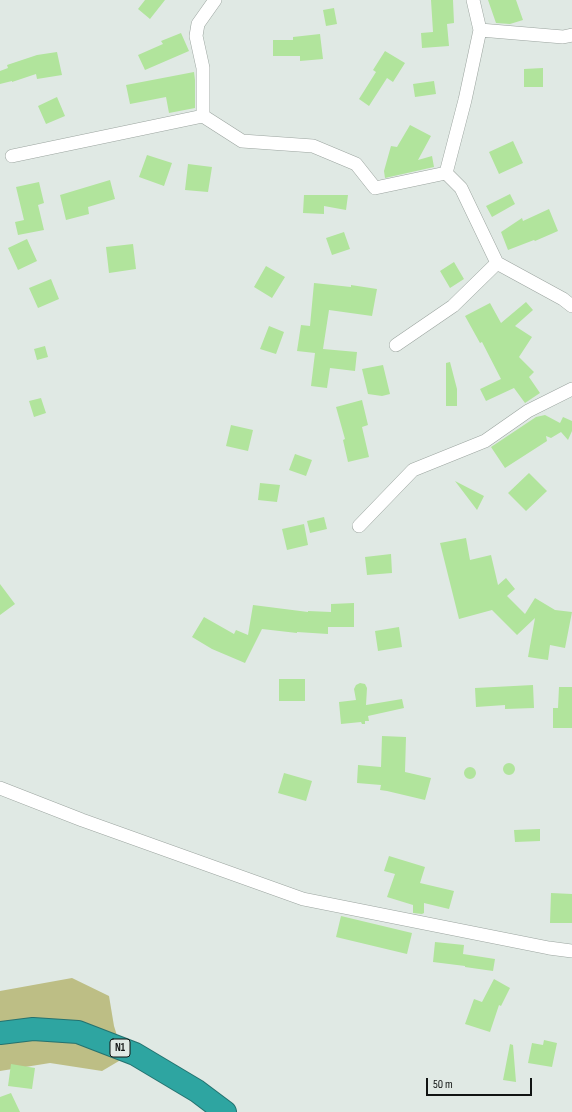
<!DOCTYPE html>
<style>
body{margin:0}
#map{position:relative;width:572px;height:1112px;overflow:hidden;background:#e0e9e4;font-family:"Sofia Sans Condensed",sans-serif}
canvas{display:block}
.scale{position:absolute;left:426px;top:1078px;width:106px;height:18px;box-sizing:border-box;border:2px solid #111413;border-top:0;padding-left:5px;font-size:12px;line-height:14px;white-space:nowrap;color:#111413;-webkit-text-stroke:3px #e0e9e4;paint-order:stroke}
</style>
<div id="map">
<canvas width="572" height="1112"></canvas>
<div class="scale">50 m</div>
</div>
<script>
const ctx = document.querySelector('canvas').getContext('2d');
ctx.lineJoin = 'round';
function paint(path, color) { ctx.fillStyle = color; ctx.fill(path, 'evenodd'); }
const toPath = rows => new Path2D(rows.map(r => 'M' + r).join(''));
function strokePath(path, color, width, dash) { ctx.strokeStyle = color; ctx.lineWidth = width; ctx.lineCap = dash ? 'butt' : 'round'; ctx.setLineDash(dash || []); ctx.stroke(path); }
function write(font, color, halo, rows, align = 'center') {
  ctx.font = font + ' "Sofia Sans Condensed",sans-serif'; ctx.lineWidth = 4; ctx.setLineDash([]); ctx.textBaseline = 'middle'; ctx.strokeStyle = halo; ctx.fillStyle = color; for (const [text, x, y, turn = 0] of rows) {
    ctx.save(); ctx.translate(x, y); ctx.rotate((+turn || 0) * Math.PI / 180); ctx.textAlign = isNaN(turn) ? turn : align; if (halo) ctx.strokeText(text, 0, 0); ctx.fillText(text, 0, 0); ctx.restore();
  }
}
paint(toPath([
 [72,978,109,996,114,1026,124,1058,102,1071,50,1063,0,1071,0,991]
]), '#bdbe85');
paint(toPath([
 [145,0,165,0,150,19,138,9],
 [431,0,453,0,454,23,447,24,449,46,422,48,421,33,433,32],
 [488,0,516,0,523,20,510,24,496,23],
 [334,8,337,24,326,26,323,10],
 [181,33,189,51,145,70,138,55,163,44,161,41],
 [320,34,323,59,300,61,300,56,273,56,273,40,293,40,293,37],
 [385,51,405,63,393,82,387,78,369,106,359,99,376,72,373,70],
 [57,52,62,75,37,79,36,74,12,82,12,81,0,84,0,71,8,68,7,65,37,55],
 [543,68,543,87,524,87,524,69],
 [194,72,195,80,195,108,169,113,166,97,130,104,126,85],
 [434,81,436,94,415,97,413,84],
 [57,97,65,116,46,124,38,106],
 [410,125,431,136,418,160,432,156,434,167,385,178,384,171,391,146,397,147],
 [513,141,523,163,499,174,489,152],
 [147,155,172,163,164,186,139,177],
 [188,164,212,167,208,192,185,190],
 [110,180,115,199,88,207,89,214,66,220,60,195],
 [39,182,44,203,38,205,44,230,18,235,15,222,24,220,16,187],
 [510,194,515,204,492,217,486,206],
 [304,195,348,195,346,210,324,206,324,214,303,213],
 [549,209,558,231,535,241,534,240,508,250,501,232,522,218,523,221],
 [344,232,350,249,332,255,326,238],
 [27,239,37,261,18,270,8,248],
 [133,244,136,269,109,273,106,247],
 [454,262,464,279,450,288,440,271],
 [266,266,285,277,272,298,254,287],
 [51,279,59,299,38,308,29,288],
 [314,283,351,287,351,285,377,289,372,316,329,310,323,349,357,352,355,371,330,368,327,388,311,386,315,353,297,351,301,325,310,326],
 [526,302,533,310,515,326,532,337,519,357,534,372,529,377,540,393,525,403,514,388,486,401,480,389,501,379,482,342,480,343,465,316,490,303,501,323],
 [269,326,284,332,276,354,260,349],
 [45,346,48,357,37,360,34,349],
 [450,362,457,389,457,406,446,406,446,363],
 [383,365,390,394,382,396,368,394,362,369],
 [41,398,46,413,34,417,29,401],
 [362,400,368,425,362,427,369,457,348,462,343,440,345,439,336,407],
 [545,415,560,423,563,417,572,421,572,431,568,440,561,432,551,438,546,436,547,441,505,468,491,447,536,417],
 [231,425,253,430,248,451,226,446],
 [295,454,312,460,306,476,289,470],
 [529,473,547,491,526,511,508,493],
 [455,481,484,496,477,510],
 [260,483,280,485,277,502,258,500],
 [324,517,327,529,310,533,307,521],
 [304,524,308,545,287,550,282,529],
 [466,538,470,560,491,555,498,585,506,578,515,589,507,596,525,614,535,598,555,610,572,612,565,648,550,645,548,660,528,657,535,618,517,635,492,610,459,619,440,543],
 [391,554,392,573,367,575,365,557],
 [0,584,15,604,0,615],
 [354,603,354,627,328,627,328,634,297,632,297,633,262,629,245,663,212,649,192,637,204,617,234,634,236,630,248,635,253,605,308,612,308,611,331,612,331,604],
 [399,627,402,647,378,651,375,631],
 [279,679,305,679,305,701,279,701],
 [360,683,365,684,367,688,366,705,402,699,404,708,368,716,369,721,365,721,365,724,362,724,361,722,341,724,339,702,356,700,354,689,356,685],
 [533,685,534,708,505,709,505,705,476,707,475,688],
 [559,687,572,687,572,728,553,728,553,708,558,708],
 [382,736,406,737,405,772,431,778,425,800,387,791,380,790,381,785,357,783,358,765,381,767],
 '503 769a6 6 0 1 1 12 0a6 6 0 1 1-12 0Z',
 '464 773a6 6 0 1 1 12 0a6 6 0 1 1-12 0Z',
 [284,773,312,781,306,801,278,793],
 [540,829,540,841,515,842,514,830],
 [389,856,425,867,420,883,454,891,449,909,424,903,424,913,422,914,413,913,413,905,387,897,395,874,384,871],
 [551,893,572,894,572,923,550,923],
 [341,916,412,933,407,954,336,937],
 [435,942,464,945,463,954,495,959,493,971,465,967,465,966,433,962],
 [494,979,510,988,501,1006,499,1005,490,1032,465,1024,474,999,482,1002],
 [544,1040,557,1043,552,1067,528,1063,532,1043,543,1045],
 [510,1044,513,1045,516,1082,503,1080],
 [11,1064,35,1068,32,1089,8,1086],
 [11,1093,20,1112,0,1112,0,1097]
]), '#b1e49c');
const street = toPath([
 [215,0,198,24,196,36,203,68,203,116,242,141,313,146,356,164,375,188,446,173],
 [473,0,480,30,465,100,446,173,461,188,497,263,563,299,572,306],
 [480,30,563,37,572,35],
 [12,156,203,116],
 [396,345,453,306,497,263],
 [359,526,413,470,485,441,528,411,572,389],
 [0,788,82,820,303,899,549,948,572,951]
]);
const highway = toPath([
 [0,1033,33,1029,78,1032,135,1054,197,1091,225,1112]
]);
strokePath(street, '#9ba49f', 14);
strokePath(highway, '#24726f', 24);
strokePath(street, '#fff', 13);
strokePath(highway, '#2ea5a1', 22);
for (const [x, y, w] of [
 [120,1048,20]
]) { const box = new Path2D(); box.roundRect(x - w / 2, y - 9, w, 18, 3); ctx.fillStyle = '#e0e9e4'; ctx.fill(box); strokePath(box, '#111413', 1); }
write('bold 11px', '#111413', null, [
 ["N1",120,1048]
]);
</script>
